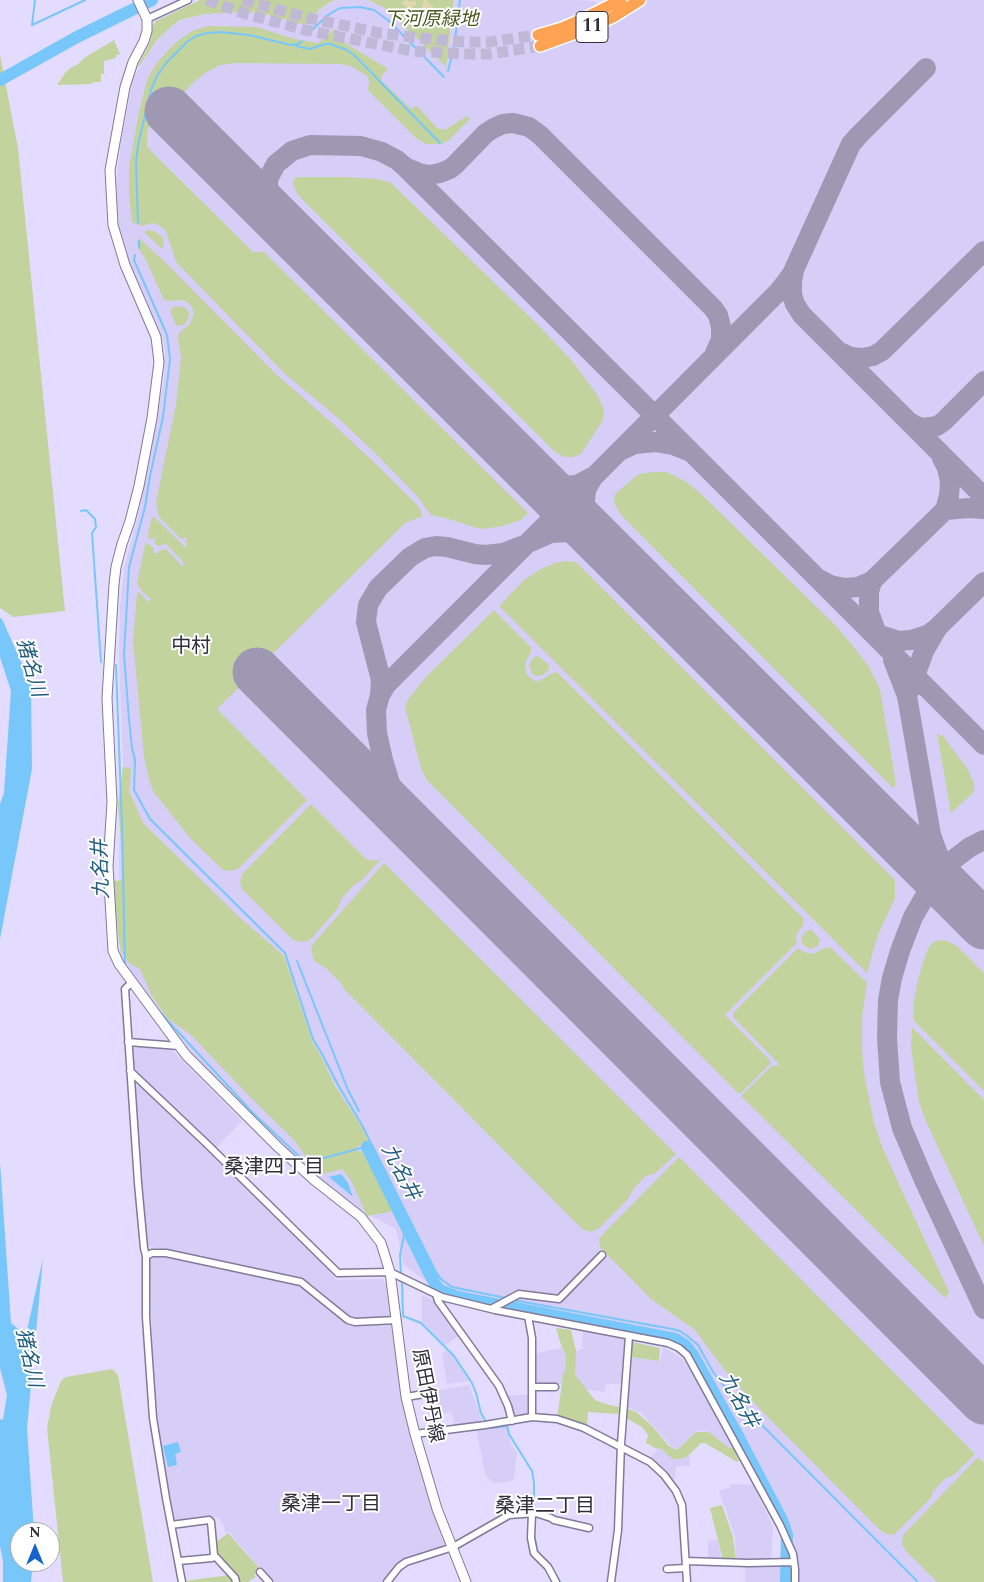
<!DOCTYPE html>
<meta charset="utf-8">
<style>
body{margin:0}
#map{position:relative;width:984px;height:1582px;overflow:hidden;background:#e3dcfe;font-family:Spectral,serif}
canvas{display:block}
.north{position:absolute;left:10px;top:1522px;width:50px;height:50px;box-sizing:border-box;background:#fff;border:1px solid #acabb0;border-radius:50%;rotate:0deg;font-size:14px;font-weight:700;line-height:20px;text-align:center;color:#302e3a}
.north::after{content:'';display:block;margin:auto;width:18px;height:22px;background:#1564ce;clip-path:polygon(50% 0,100% 100%,50% 72%,0 100%)}
</style>
<div id="map">
<canvas width="984" height="1582"></canvas>
<div class="north">N</div>
</div>
<script>
const ctx = document.querySelector('canvas').getContext('2d');
ctx.lineJoin = 'round';
function paint(path, color) { ctx.fillStyle = color; ctx.fill(path, 'evenodd'); }
const toPath = rows => new Path2D(rows.map(r => 'M' + r).join(''));
function strokePath(path, color, width, dash) { ctx.strokeStyle = color; ctx.lineWidth = width; ctx.lineCap = dash ? 'butt' : 'round'; ctx.setLineDash(dash || []); ctx.stroke(path); }
function write(font, color, halo, rows, align = 'center') {
  ctx.font = font + ' Spectral,"Noto Sans JP",serif'; ctx.lineWidth = 4; ctx.setLineDash([]); ctx.textBaseline = 'middle'; ctx.strokeStyle = halo; ctx.fillStyle = color; for (const [text, x, y, turn = 0] of rows) {
    ctx.save(); ctx.translate(x, y); ctx.rotate((+turn || 0) * Math.PI / 180); ctx.textAlign = isNaN(turn) ? turn : align; if (halo) ctx.strokeText(text, 0, 0); ctx.fillText(text, 0, 0); ctx.restore();
  }
}
paint(toPath([
 [340,0,367,0,383,7,399,20,446,67,455,0,569,0,595,1,597,4,634,0,984,0,984,1582,798,1582,796,1554,791,1543,693,1358,686,1348,673,1340,454,1298,442,1293,404,1265,396,1229,359,1209,321,1180,205,1070,120,956,119,851,123,767,119,655,120,607,124,568,140,508,150,447,157,419,164,379,165,352,162,336,125,251,119,227,116,181,122,137,133,79,149,52,158,40,172,26,180,21,205,14,240,12,252,14,253,12,305,25,319,10,332,2],
 [136,1046,172,1050,242,1121,215,1149,135,1070,132,1050],
 [140,1085,327,1268,336,1280,383,1279,384,1283,387,1283,392,1316,389,1318,353,1319,350,1317,313,1285,298,1277,147,1246,135,1088],
 [150,1256,166,1257,297,1285,306,1289,345,1323,354,1326,391,1325,394,1327,402,1399,429,1499,447,1541,441,1547,406,1560,384,1582,272,1582,229,1532,225,1533,224,1525,218,1517,173,1523,155,1418,149,1258],
 [422,1295,435,1301,461,1334,445,1346,422,1322],
 [583,1331,623,1338,626,1341,622,1384,605,1384,605,1392,579,1389,571,1375,573,1352,582,1349],
 [564,1347,564,1352,566,1353,565,1373,563,1373,562,1384,534,1385,534,1354],
 [663,1347,670,1351,682,1359,693,1374,733,1447,729,1448,709,1432,699,1431,696,1432,677,1450,671,1446,641,1413,625,1406,630,1357,660,1361],
 [446,1349,457,1361,469,1381,447,1384,442,1353,444,1353],
 [469,1385,483,1422,455,1425,451,1412,440,1414,435,1391],
 [505,1395,530,1395,530,1413,528,1415,516,1418,513,1415],
 [508,1424,511,1444,517,1453,514,1479,508,1482,493,1483,485,1474,476,1428],
 [659,1448,670,1457,676,1460,690,1456,690,1466,676,1466,675,1479,670,1479,650,1458],
 [730,1484,753,1485,773,1527,771,1559,736,1559,735,1536,719,1491,731,1487],
 [718,1540,721,1558,708,1557,708,1541],
 [785,1564,784,1582,745,1582,745,1565]
]), '#d6cef6');
paint(toPath([
 [200,0,339,0,332,1,319,10,305,25,253,11,252,14,240,12,205,14,180,20,172,26,157,40,139,67,138,66,150,42,153,25,156,21],
 [368,0,454,0,446,67,391,13,383,7],
 [208,26,256,27,295,39,318,43,335,29,342,40,353,48,387,68,388,70,383,73,381,80,411,109,417,106,437,128,445,130,467,116,470,119,448,141,441,144,426,144,417,139,368,90,369,81,367,76,351,66,341,64,235,63,220,65,207,72,195,81,147,130,147,147,253,252,264,252,528,513,521,520,503,526,481,529,445,518,431,515,417,496,378,456,338,418,285,374,176,262,166,231,159,225,152,223,142,226,132,222,129,195,129,168,139,112,147,80,156,64,175,43,192,31],
 [114,40,120,54,116,55,116,58,104,61,104,74,101,74,101,82,93,82,92,84,57,85,65,73,70,68,77,65,84,58],
 [0,55,18,148,65,611,13,617,0,608],
 [299,177,344,177,378,179,391,183,538,325,573,362,598,396,604,410,603,420,581,454,573,457,565,457,555,452,297,194,293,183,295,178],
 [148,230,156,232,163,238,164,245,162,249,144,232],
 [139,238,164,261,276,374,331,422,376,464,419,507,423,516,405,523,217,709,307,800,239,868,235,870,227,871,222,869,191,839,175,819,153,791,149,779,144,757,133,641,137,594,139,592,148,602,151,599,141,590,137,583,145,544,147,543,154,548,153,552,156,554,161,550,166,549,182,566,185,564,166,544,157,546,154,542,156,538,155,537,151,540,148,537,148,534,152,517,154,517,185,547,187,545,185,541,187,539,186,537,181,539,159,517,156,502,176,404,181,358,178,338,179,333,190,324,194,314,192,307,186,301,179,300,168,301,164,300,146,260,139,248,137,242],
 [175,306,186,308,189,313,189,316,186,323,179,326,177,326,174,321,170,310],
 [654,472,667,472,685,481,699,492,837,627,857,651,869,667,880,689,896,784,893,788,621,515,614,503,615,494,639,474],
 [565,561,576,562,895,880,895,898,878,935,867,973,499,606,525,579,543,568,556,563],
 [494,610,531,647,531,652,526,661,525,667,527,675,535,681,539,681,553,673,557,672,804,919,803,925,798,932,796,937,797,943,725,1015,770,1060,770,1064,741,1093,738,1093,426,779,421,768,405,707,409,698,426,677],
 [538,656,549,665,549,669,546,673,539,676,535,676,532,673,529,666,533,658],
 [937,734,943,736,968,770,974,783,974,792,951,813],
 [123,767,131,768,129,791,143,823,239,917,284,956,313,1043,320,1054,335,1086,361,1126,369,1143,356,1147,358,1152,366,1150,380,1182,395,1211,367,1216,351,1180,342,1169,319,1175,294,1140,251,1098,190,1034,168,1019,152,996,140,969,129,963,122,953,119,941,113,881,124,880,118,804],
 [311,804,366,859,374,861,381,859,362,880,354,885,341,899,339,907,311,939,307,941,299,942,295,940,293,940,242,889,240,882,242,874,246,870],
 [384,863,676,1154,660,1169,654,1174,646,1176,635,1187,627,1200,599,1228,591,1232,582,1229,345,990,341,983,327,969,314,961,311,950,313,944],
 [811,929,820,940,818,946,810,949,803,945,801,938,805,932],
 [945,940,958,947,984,973,984,1091,914,1021,914,1001,918,979,927,951,931,944,937,941],
 [830,947,867,983,862,1017,862,1049,864,1073,874,1123,883,1149,902,1191,949,1292,945,1298,741,1096,772,1066,777,1066,779,1064,733,1017,733,1013,798,948,804,952,812,954,817,952,824,948],
 [912,1027,984,1100,984,1246,925,1119,919,1102,911,1047],
 [679,1157,975,1454,954,1475,946,1478,933,1491,931,1498,895,1534,888,1535,881,1531,759,1408,730,1377,695,1330,651,1299,600,1247,599,1239,604,1233],
 [556,1328,571,1330,576,1351,575,1375,595,1400,609,1405,626,1408,636,1412,651,1425,669,1446,677,1450,696,1432,709,1432,729,1448,733,1447,739,1461,737,1462,705,1443,701,1443,687,1457,676,1460,670,1457,660,1448,657,1449,646,1443,648,1435,642,1427,619,1414,588,1412,587,1427,557,1418,562,1384,563,1373,565,1372,566,1353,564,1353,564,1348,562,1348],
 [632,1342,660,1348,659,1361,630,1357],
 [112,1369,118,1375,153,1582,63,1582,47,1428,51,1406,61,1381,66,1377],
 [978,1457,984,1463,984,1582,937,1582,905,1550,902,1544,903,1535],
 [722,1505,733,1537,736,1560,723,1560,710,1508],
 [228,1533,261,1570,254,1575,256,1577,248,1582,239,1582,215,1552,214,1544],
 [229,1575,234,1582,186,1582,185,1581]
]), '#c2d39e');
paint(toPath([
 [406,0,411,2,413,0,416,2,416,5,413,6,412,9,415,12,422,8,424,0,426,0,435,9,436,15,428,19,420,18,402,3]
]), '#e1d8b3');
paint(toPath([
 [0,618,2,619,31,684,32,769,0,939,0,804,4,793,11,691,0,657],
 [0,1162,11,1323,26,1335,43,1258,27,1428,34,1532,20,1532,20,1562,33,1562,31,1582,3,1582,3,1561,0,1546,0,1419,3,1420,7,1395,0,1368],
 [341,1174,348,1183,353,1197,329,1177],
 [178,1442,181,1452,175,1454,177,1465,168,1467,163,1446]
]), '#77c7fa');
strokePath(toPath([
 [35,0,32,25,85,0],
 [312,30,328,15,340,8,360,7,374,10,389,21,444,77],
 [296,46,310,49,325,44,330,44,347,50,355,56,440,143],
 [448,71,454,48,460,0],
 [138,223,136,164,138,145,151,90,157,76,166,63,187,42,196,36,207,33,221,32,249,35,291,45,298,44,302,41],
 [139,248,139,241],
 [135,255,134,260,167,335,170,359,163,417,150,476,145,507,129,567,124,655,129,719,132,748,135,760,134,790,150,819,285,953,313,1039,321,1052,338,1085,362,1125,372,1145,324,1158,300,1157,253,1113,156,1008],
 [81,511,86,510,95,519,96,527,92,533,101,662],
 [116,665,122,827,125,966],
 [297,961,348,1090,359,1111],
 [372,1145,436,1272,441,1279,452,1287,506,1298],
 [390,1195,389,1198,405,1230,400,1255,401,1276],
 [402,1281,403,1316,421,1323,454,1356,472,1383,476,1393,481,1413,486,1422],
 [513,1300,672,1329,680,1331,686,1335,698,1345,713,1372,727,1390,917,1581],
 [488,1426,492,1428,507,1426,509,1434,532,1471,534,1483,534,1512],
 [534,1534,538,1554],
 [551,1566,560,1582]
]), '#77c7fa', 2);
strokePath(toPath([
 [0,80,77,37,152,0],
 [367,1147,429,1273,435,1284,440,1290,455,1296,469,1299,675,1339,685,1345,693,1355,738,1436,782,1520,787,1534,786,1582]
]), '#77c7fa', 12);
strokePath(toPath([
 [407,168,419,173,429,175,440,173,450,169,455,165,486,133,494,128,503,124,513,123,529,127,540,135,713,308,718,315,721,327,721,340,715,353],
 [280,222,272,210,269,201,268,179,276,164,292,151,310,145,361,146,382,152,397,160,405,167,629,390,984,745],
 [794,270,792,282,792,295,795,304,802,315,984,497],
 [840,352,851,357,862,358,873,356,882,351,984,251],
 [909,422,916,426,924,428,937,426,943,422,984,381],
 [622,450,635,444,655,442,673,445,688,451],
 [533,474,545,482,562,486,577,485,590,478],
 [591,481,586,490,584,511,588,525,596,537],
 [945,510,969,508,984,509],
 [531,542,551,533,570,532,587,536,606,547],
 [821,580,830,585,845,588,858,587,872,581,945,510,949,496,950,482,947,468,942,458],
 [872,581,869,592,869,612,877,634],
 [874,633,899,641,911,640,927,635,936,629,984,582],
 [893,660,907,696,931,835,938,854,955,890,978,920],
 [913,687,915,676,924,651,938,627],
 [380,695,381,680,366,622,368,605,378,588,410,557,425,548,436,546,447,547,475,554,485,555,503,553,521,546],
 [984,840,970,847,953,860,928,891,913,917,900,951,892,978,888,1000,887,1038,890,1082,902,1128,924,1180,984,1309],
 [430,846,414,827,401,806,390,783,383,760,377,733,376,710,380,695,386,685,779,291,792,274,851,144,859,135,926,68]
]), '#9e98b2', 20);
strokePath(toPath([
 [169,111,984,925],
 [257,672,984,1400]
]), '#9e98b2', 49);
strokePath(toPath([
 [207,0,246,14,305,30,412,51,464,54,490,54,540,46],
 [243,0,308,18,380,33,411,37,464,42,489,42,538,35]
]), '#bfb9d7', 11, [11, 5.5]);
const street = toPath([
 [147,19,188,0],
 [132,982,125,989,138,1183,144,1248,146,1256,146,1317,153,1418,166,1498,182,1582],
 [128,1042,179,1046],
 [130,1071,208,1145,338,1273,390,1272,442,1297,495,1310,668,1343,679,1348,687,1355,780,1525,793,1554,795,1569,795,1582],
 [146,1256,152,1253,166,1253,301,1282,348,1320,355,1322,397,1320],
 [436,1294,438,1301,499,1386,508,1406,512,1421],
 [491,1309,519,1294,559,1299,602,1255],
 [528,1316,532,1338,532,1417],
 [532,1387,555,1387],
 [406,1397,424,1394],
 [415,1434,485,1425,532,1417,557,1419,584,1428,650,1462,664,1475,676,1491,682,1505,687,1582],
 [532,1513,531,1538,534,1553,548,1567,556,1582],
 [171,1525,209,1520,211,1522,214,1555,212,1558,179,1561],
 [214,1555,235,1578,236,1582],
 [686,1561,748,1563,794,1562],
 [667,1569,686,1568],
 [260,1572,269,1582],
 [387,1582,399,1567,406,1562,453,1547,509,1515,536,1513,551,1518,554,1520,589,1528],
 [611,1582,618,1530,621,1444,629,1336]
]);
const secondary = toPath([
 [138,0,147,19,147,31,144,41,133,62,125,87,110,170,113,225,125,265,156,337,159,362,152,418,139,486,130,521,122,544,116,567,114,584,107,698,112,802,108,866,113,951,119,964,186,1055,278,1147,314,1180,361,1217,381,1243,390,1272,406,1397,415,1434,437,1509,466,1582]
]);
const highway = toPath([
 [538,35,562,28,585,18,621,0],
 [540,46,589,28,613,17,640,0]
]);
strokePath(street, '#817a98', 9);
strokePath(secondary, '#817a98', 11);
strokePath(highway, '#fff', 14);
strokePath(street, '#fff', 6);
strokePath(secondary, '#fff', 9);
strokePath(highway, '#fea253', 11);
for (const [x, y, w] of [
 [592,27,32]
]) { const box = new Path2D(); box.roundRect(x - w / 2, y - 15.5, w, 31, 4); ctx.fillStyle = '#fff'; ctx.fill(box); strokePath(box, '#302e3a', 1); }
write('bold 18px', '#302e3a', null, [
 ["11",592,27]
]);
write('italic 19px', '#4a5921', '#fff', [
 ["下河原緑地",431,21]
]);
write('19px', '#302e3a', '#fff', [
 ["原田伊丹線",426,1396,79]
]);
write('20px', '#302e3a', '#fff', [
 ["中村",191,648],
 ["桑津四丁目",274,1169],
 ["桑津一丁目",331,1506],
 ["桑津二丁目",545,1508]
]);
write('italic 20px', '#235e80', '#fff', [
 ["猪名川",29,668,74],
 ["九名井",103,869,-92],
 ["九名井",399,1173,62],
 ["猪名川",27,1358,77],
 ["九名井",737,1401,61]
]);
</script>
